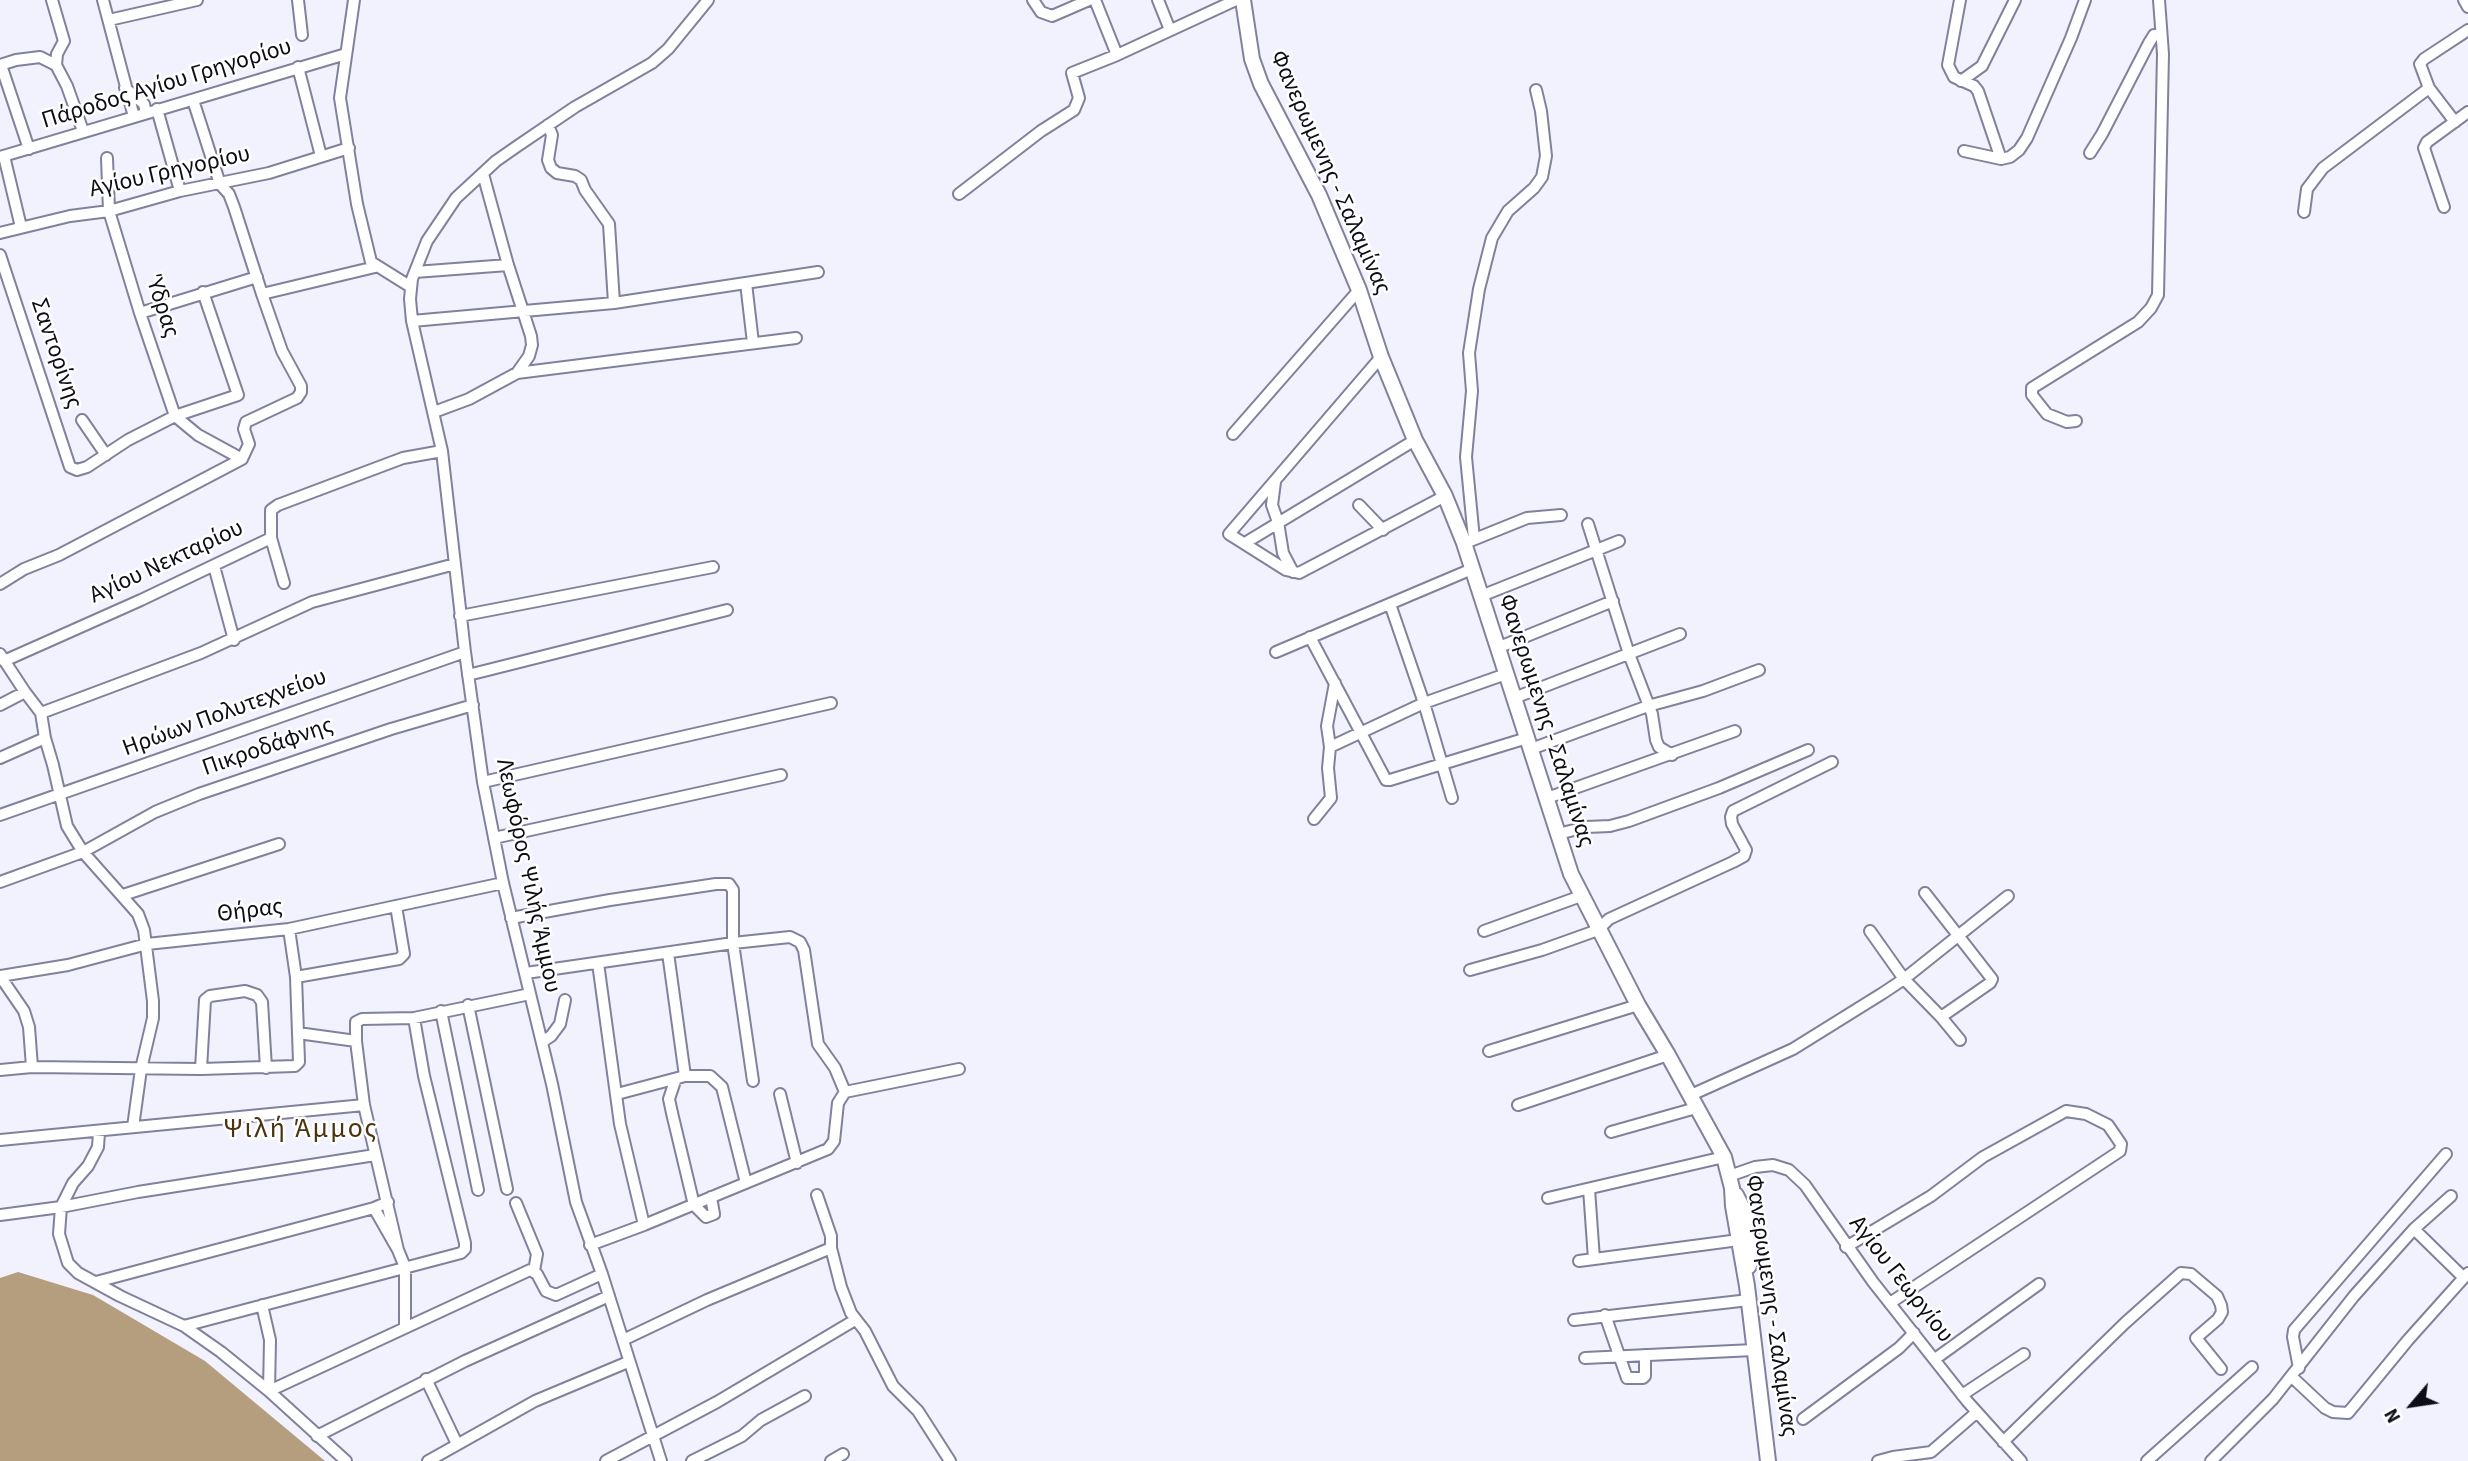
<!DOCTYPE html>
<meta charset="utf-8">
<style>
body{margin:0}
#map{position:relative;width:2468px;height:1461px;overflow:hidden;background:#f1f2fe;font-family:"Source Sans 3",sans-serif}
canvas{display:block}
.north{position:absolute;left:2377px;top:1370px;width:70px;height:70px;-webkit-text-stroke:5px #fff;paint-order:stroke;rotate:241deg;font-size:19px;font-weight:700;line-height:28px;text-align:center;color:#0d0d17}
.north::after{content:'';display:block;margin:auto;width:24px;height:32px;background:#0d0d17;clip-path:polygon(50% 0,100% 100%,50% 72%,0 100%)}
</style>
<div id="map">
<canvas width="2468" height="1461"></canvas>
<div class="north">N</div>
</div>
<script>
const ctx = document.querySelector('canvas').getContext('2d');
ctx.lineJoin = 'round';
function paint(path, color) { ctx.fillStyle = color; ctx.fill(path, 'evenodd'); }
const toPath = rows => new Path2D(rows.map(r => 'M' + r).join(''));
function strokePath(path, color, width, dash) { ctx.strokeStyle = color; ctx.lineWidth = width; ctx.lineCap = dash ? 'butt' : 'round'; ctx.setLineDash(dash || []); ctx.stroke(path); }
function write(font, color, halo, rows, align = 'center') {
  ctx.font = font + ' "Source Sans 3",sans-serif'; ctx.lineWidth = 5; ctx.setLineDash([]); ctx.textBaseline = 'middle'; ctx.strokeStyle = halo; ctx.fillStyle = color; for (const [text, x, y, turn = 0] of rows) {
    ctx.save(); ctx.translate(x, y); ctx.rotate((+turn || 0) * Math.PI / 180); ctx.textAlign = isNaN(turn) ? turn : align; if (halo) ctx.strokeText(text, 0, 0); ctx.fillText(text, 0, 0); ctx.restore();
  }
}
paint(toPath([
 [18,1272,93,1295,205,1361,325,1461,0,1461,0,1278]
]), '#b59e7e');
const minor = toPath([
 [52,0,64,41,57,54,56,65],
 [103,0,134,117],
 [298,0,302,35],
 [354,0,340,98,357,204,371,262,411,287],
 [1033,0,1041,12,1052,16,1089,0],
 [1095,0,1117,55],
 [1158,0,1170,30],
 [1960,0,1948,65,1954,77,1974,86,1978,91,2001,159],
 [2464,0,2468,7],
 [109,20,197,0],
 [0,65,16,60,40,57,56,65,67,86,83,131],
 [1,65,29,149],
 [298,67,321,156],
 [1961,81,1982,66,2015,0],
 [125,88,144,104,146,113],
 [193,100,220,184,229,194,234,207,262,294,375,267],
 [157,109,180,191],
 [2455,122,2429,88,2420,64,2424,59,2468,30],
 [548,125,552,135,548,160,551,168,557,173,575,176,581,180,585,190,609,224,614,303],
 [1964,151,2001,159,2010,157,2019,150,2027,138,2071,38,2085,0],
 [2090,153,2102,134,2149,43,2154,35,2161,35],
 [4,156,21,227],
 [0,157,346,54],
 [107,158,109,211,140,313,175,416],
 [483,174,508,265,531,336,532,345,529,356,517,373],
 [959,194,1041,131,1074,110,1079,98,1072,73,1117,55,1236,0],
 [2444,207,2424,148,2427,142,2468,112],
 [2304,212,2307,189,2323,168,2429,88],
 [0,233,70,216,109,211,180,191,269,173,349,148],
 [0,255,70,467,77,470,87,467,128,440,175,416,238,395,203,292],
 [415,272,508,265],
 [746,283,753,343],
 [140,313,257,277],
 [412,321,614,303,818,272],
 [1381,357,1229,534,1286,570,1299,573,1445,496],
 [434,412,469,399,517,373,796,338],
 [175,416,198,435,242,459],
 [82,420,106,455],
 [2076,421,2067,422,2047,414,2032,395,2032,388,2138,322,2151,308,2158,295,2163,54,2159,0],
 [1233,434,1359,290],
 [1275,482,1272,505,1278,522,1283,553,1293,572],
 [1359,505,1383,530],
 [1588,524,1629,654,1652,714,1656,740,1659,747,1672,755],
 [271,538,284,583],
 [1474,539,1466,457,1472,391,1469,353,1479,289,1492,238,1508,211,1534,188,1542,177,1546,156,1541,111,1536,90],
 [1470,541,1527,518,1561,515],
 [1245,543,1415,440],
 [214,566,234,640],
 [0,584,24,569,59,555,242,459,249,444,244,429,246,422,297,398,301,392,301,386,282,351,262,294],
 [1481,596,1619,541],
 [1390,604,1424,703,1452,798],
 [460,616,713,567],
 [1310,637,1386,780,1390,780,1527,738],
 [1497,648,1613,601],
 [1276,652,1472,569],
 [0,654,25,692,41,713,45,738,53,765,67,826,83,852,138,914,144,930,153,1001,153,1018,141,1069,133,1127],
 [4,661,141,600,271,538,271,510,278,505,403,458,442,451],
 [468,675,727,610],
 [1514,698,1680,634],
 [0,705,25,692],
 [41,713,201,653,312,602,455,564],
 [1330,747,1424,703,1506,674],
 [1531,749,1648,706,1703,691,1759,670],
 [0,758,45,738],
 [483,782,831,703],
 [1547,798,1735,731],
 [0,815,465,652],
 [1314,819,1331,798,1328,768,1330,747,1327,726,1335,683],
 [1558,834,1586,827,1610,826,1629,821,1719,788,1808,750],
 [494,838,781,775],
 [0,882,83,852,155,812,199,794,391,729,473,705],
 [1925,893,1992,979,1990,983,1941,1017],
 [123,895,279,844],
 [511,918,610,900,716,884,729,884,733,890,733,943,753,1081],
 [1484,931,1581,896],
 [1870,931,1904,979,1941,1017,1960,1040],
 [668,953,685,1076],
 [598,963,620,1124,644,1225],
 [1470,970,1542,950,1598,930,1609,919,1733,862,1744,856,1746,850,1732,824,1731,817,1733,811,1832,762],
 [526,973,733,943,790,937,800,942,804,950,818,1044,835,1068,845,1092],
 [0,976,68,965,147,944,289,929,503,883],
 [0,976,24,1011,29,1027,32,1067],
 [296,977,399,959,404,954,396,906],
 [468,1005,507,1189],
 [441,1011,478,1190],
 [298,1033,356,1041],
 [542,1042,551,1036,560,1024,565,1000],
 [1489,1051,1638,1005],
 [201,1069,205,1000,210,996,245,991,257,995,262,1002,266,1068],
 [0,1070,32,1067,201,1069,295,1066,299,1062,296,977,289,929],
 [675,1081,669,1099,672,1113,694,1205,706,1217,714,1214,711,1197],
 [617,1094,685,1076,710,1076,722,1087,746,1183],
 [780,1094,797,1163],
 [1691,1095,1793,1049,1883,993,1904,979,2008,896],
 [1518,1105,1668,1055],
 [99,1132,98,1147,88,1166,73,1183,61,1207,59,1234,68,1263,78,1273,120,1296,184,1326,221,1352,269,1391,346,1461],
 [1611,1132,1696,1108],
 [0,1140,364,1105],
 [1729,1176,1755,1167,1773,1165,1789,1170,1805,1185,1873,1282,1967,1401,2021,1461],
 [1589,1189,1594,1259],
 [817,1195,831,1236,831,1248,841,1287,851,1313,865,1331,893,1386,918,1411,950,1461],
 [1548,1198,1724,1157],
 [516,1203,537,1254,534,1271],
 [374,1208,398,1250,405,1267,405,1328],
 [0,1215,61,1207,138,1192,375,1155],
 [2414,1229,2463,1277],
 [590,1245,644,1225,828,1149,834,1141,838,1103,845,1092,959,1069],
 [1846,1247,1931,1196,1983,1157,2066,1111,2086,1114,2108,1125,2121,1144,2120,1151,1890,1303],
 [398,1250,364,1105,356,1041,356,1022,362,1019,414,1018,530,994],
 [1579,1261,1739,1240],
 [96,1282,374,1208,388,1202],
 [262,1305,270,1340,269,1391,530,1270,537,1274,546,1291,556,1295,602,1274],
 [1605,1315,1627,1378,1643,1378,1645,1376,1645,1355],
 [1574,1320,1749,1300],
 [184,1326,461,1253,465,1249,465,1243,424,1076,414,1018],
 [623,1340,707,1300,831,1248],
 [1585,1358,1754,1350],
 [1935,1359,2039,1284],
 [2299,1368,2293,1337,2294,1330,2446,1154],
 [2292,1377,2325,1408,2333,1412,2348,1413,2408,1340,2468,1273],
 [426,1379,457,1444],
 [1962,1395,2024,1354],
 [1803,1419,1899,1348,1914,1333],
 [317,1436,465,1361,609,1296],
 [2003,1442,2125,1323,2181,1273,2191,1274,2217,1296,2221,1305,2222,1312,2218,1319,2196,1338,2221,1369],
 [428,1461,535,1401,628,1362],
 [606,1461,717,1402,855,1320],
 [661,1461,602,1274,576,1202,552,1084,503,883,483,782,465,652,442,451,412,321,410,299,412,279,427,241,456,198,496,161,516,147,575,107,652,63,668,49,708,0],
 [692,1461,742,1436,761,1420,805,1396],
 [831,1461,843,1454],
 [1878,1461,1893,1457,1931,1452,1977,1412],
 [2147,1461,2252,1367],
 [2211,1461,2273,1399,2354,1296,2414,1229,2451,1196]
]);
const major = toPath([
 [1243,0,1252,59,1261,84,1319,195,1359,290,1381,357,1415,440,1445,496,1464,543,1571,874,1638,1005,1668,1055,1724,1157,1732,1188,1733,1206,1747,1286,1768,1461],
 [1736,1195,1748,1219,1752,1238,1749,1266]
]);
strokePath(minor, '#81819c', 14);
strokePath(major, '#81819c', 18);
strokePath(minor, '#fff', 10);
strokePath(major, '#fff', 14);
write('24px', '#0d0d17', '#fff', [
 ["Πάροδος Αγίου Γρηγορίου",167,85,-17],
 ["Αγίου Γρηγορίου",170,173,-13],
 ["Φανερωμενης - Σαλαμίνας",1329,173,66],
 ["Ύδρας",161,307,72],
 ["Σαντορίνης",55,354,71],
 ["Αγίου Νεκταρίου",167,563,-25],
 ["Ηρώων Πολυτεχνείου",225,714,-20],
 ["Φανερωμενης - Σαλαμίνας",1545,721,72],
 ["Πικροδάφνης",268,748,-19],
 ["Λεωφόρος Ψιλής Άμμου",527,876,78],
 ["Θήρας",250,912,-7],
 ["Αγίου Γεωργίου",1900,1280,52],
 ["Φανερωμενης - Σαλαμίνας",1770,1306,82]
]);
ctx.letterSpacing = '2px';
write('28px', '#4a330f', '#fff', [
 ["Ψιλή Άμμος",301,1131]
]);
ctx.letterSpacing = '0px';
</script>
